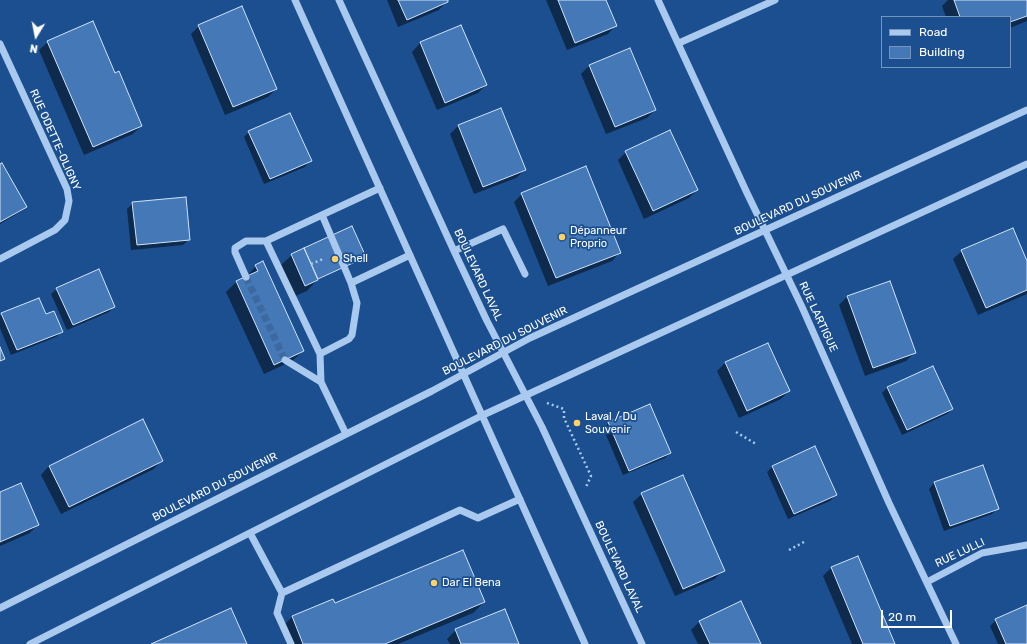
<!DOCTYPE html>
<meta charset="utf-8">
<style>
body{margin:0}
#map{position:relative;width:1027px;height:644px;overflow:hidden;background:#1b4f8f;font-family:Rubik,sans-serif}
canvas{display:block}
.legend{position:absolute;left:881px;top:16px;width:130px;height:52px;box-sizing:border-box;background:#1b4f8f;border:1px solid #7695bc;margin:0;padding:5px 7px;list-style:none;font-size:12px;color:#fff}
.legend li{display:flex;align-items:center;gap:8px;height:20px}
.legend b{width:20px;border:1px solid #7695bc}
.north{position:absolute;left:16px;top:16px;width:40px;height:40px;-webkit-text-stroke:3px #1b4f8f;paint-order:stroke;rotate:190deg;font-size:11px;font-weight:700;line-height:16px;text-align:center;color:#fff}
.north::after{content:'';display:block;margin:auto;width:14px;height:18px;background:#fff;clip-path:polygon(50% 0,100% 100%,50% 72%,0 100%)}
.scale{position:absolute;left:881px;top:610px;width:71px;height:18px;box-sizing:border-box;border:2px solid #fff;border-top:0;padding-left:5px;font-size:12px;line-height:14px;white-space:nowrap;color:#fff;-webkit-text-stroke:3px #1b4f8f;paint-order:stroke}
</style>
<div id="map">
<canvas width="1027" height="644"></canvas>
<ul class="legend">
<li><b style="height:5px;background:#a9c9ee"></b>Road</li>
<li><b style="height:11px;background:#4478b7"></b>Building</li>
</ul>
<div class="north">N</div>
<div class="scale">20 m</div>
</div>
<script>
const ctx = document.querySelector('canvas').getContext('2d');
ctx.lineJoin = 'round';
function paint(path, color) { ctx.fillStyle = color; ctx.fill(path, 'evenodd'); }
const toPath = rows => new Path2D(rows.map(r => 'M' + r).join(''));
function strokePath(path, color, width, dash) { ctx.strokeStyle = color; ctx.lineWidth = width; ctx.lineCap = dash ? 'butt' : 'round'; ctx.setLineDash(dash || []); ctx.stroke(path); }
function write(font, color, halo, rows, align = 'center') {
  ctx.font = font + ' Rubik,sans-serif'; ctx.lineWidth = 3.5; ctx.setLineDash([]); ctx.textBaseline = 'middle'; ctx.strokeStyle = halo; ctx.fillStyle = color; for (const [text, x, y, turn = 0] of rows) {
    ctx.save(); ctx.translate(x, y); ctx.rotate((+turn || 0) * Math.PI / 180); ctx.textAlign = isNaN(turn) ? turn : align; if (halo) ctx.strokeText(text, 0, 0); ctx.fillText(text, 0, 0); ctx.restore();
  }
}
paint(toPath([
 [387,0,447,0,447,1,439,10,398,27],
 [546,0,605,0,616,25,608,34,567,50],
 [948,0,1027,0,1027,21,1010,28,1010,17,946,17,942,6],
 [199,26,276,89,268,97,225,115,191,34],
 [461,26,486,85,478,93,437,110,412,52,420,43],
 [48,42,115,74,141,126,133,134,84,155,39,50],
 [589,66,655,110,647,118,606,134,581,74],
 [458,126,525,170,516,178,474,194,450,134],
 [249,132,310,161,305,167,264,184,244,137],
 [626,152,697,190,689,198,644,219,618,160],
 [0,165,26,207,20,212,0,224],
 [522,194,620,252,612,261,548,286,514,202],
 [133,203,189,239,183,245,131,250,127,209],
 [352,228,365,257,317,280,307,291,295,296,281,265,292,255],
 [962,251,1027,264,1027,294,978,315,953,259],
 [256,266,303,351,292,361,264,374,226,292,236,282,246,277],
 [57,289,114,306,109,312,67,330,51,294],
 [847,297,915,352,906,361,865,376,839,305],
 [2,314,45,316,61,332,56,337,11,355,0,328,0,316],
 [767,344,789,391,781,399,739,418,717,371,725,363],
 [932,367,952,409,947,414,902,435,882,393,887,388],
 [609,423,670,453,665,458,623,475,603,428],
 [162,460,154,469,61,514,41,475,49,466],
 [773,466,835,495,830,501,788,519,767,472],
 [982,466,998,508,992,514,944,531,929,489,934,483],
 [0,493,38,524,30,533,0,546],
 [642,494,723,570,715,579,675,596,633,502],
 [831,568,894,644,852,644,823,576],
 [332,600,334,605,484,602,473,613,398,644,289,644,282,627,292,617],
 [1027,607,1027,644,998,644,990,626,996,620],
 [700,621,759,644,698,644,691,630],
 [456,630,518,644,450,644,447,639]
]), '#0007');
const building = toPath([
 [398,0,448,0,448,2,407,20,398,0],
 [558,0,606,0,617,26,575,43,558,0],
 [954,0,1027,0,1027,16,1010,22,1010,17,960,17,954,0],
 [242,6,277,89,233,107,198,25,242,6],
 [93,21,115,73,119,71,142,126,93,147,47,41,93,21],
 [461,25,487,85,445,103,420,42,461,25],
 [630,48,656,110,615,127,589,65,630,48],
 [501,108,526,170,483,187,458,125,501,108],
 [290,113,312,161,270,179,248,131,290,113],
 [670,130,698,190,653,211,625,151,670,130],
 [2,163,27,207,0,222,0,164,2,163],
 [586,166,621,253,556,278,521,193,586,166],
 [186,197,190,240,137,245,132,202,186,197],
 [352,226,366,257,318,279,304,248,352,226],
 [1013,228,1027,261,1027,290,986,308,961,250,1013,228],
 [304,248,318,280,305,286,291,254,304,248],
 [263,261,304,351,274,365,236,281,258,271,255,265,263,261],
 [99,269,115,307,73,325,56,288,99,269],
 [890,281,916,353,873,368,847,296,890,281],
 [39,298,46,314,54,311,63,332,17,350,1,313,39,298],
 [768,343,790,391,747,411,725,362,768,343],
 [0,347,5,359,0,361,0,347],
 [933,366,953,409,907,430,887,387,933,366],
 [650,404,671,453,629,471,608,422,650,404],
 [143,419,163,461,69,507,49,466,143,419],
 [815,446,837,495,794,514,772,466,815,446],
 [983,465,999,509,950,526,934,482,983,465],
 [683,475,725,571,683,589,641,493,683,475],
 [21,483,39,525,0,542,0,492,21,483],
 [463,550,485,602,385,644,303,644,292,616,333,599,335,603,463,550],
 [858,556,895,644,863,644,831,567,858,556],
 [741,601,761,644,710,644,699,621,741,601],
 [1027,605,1027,644,1006,644,995,619,1027,605],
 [231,608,247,644,151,644,231,608],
 [505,609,519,644,461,644,455,629,505,609]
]);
paint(building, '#4478b7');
strokePath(building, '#cfe3fa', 1);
strokePath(toPath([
 [246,277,285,360]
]), '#3d69a0', 7, [7, 3.5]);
strokePath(toPath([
 [311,264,323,259],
 [547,403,564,409,564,418,591,476,586,487],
 [736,432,756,444],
 [789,550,804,542]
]), '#a9c9ee', 2.5, [2, 3]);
strokePath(toPath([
 [295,0,585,644],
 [339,0,454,251,487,321,542,427,642,644],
 [658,0,747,193,802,307,889,503,956,644],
 [679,43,775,0],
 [0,44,67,189,69,201,65,220,55,230,0,259],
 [322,215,351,283],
 [454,251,503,229,525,274],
 [246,277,235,252,235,248,246,241,266,241],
 [320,354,349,339,352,335,357,303,351,283,410,255],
 [285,360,321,382],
 [346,434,321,382,320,354,266,241,380,188],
 [250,533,282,593,460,510,478,518,520,499],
 [927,582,982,553,1027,545],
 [282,593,277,613,291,644],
 [0,608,432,391,530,338,1027,110],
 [30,644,481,416,1027,164]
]), '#a9c9ee', 7);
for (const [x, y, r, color] of [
 [562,237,4,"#ffd166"],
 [335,259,4,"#ffd166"],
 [577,423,4,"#ffd166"],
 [434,583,4,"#ffd166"]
]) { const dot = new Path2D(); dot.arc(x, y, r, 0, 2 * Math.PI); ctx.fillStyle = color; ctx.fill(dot); strokePath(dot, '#1b4f8f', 1.5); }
write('11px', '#fff', '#1b4f8f', [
 ["RUE ODETTE-OLIGNY",55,140,66],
 ["BOULEVARD DU SOUVENIR",798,203,-25],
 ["BOULEVARD LAVAL",478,275,65],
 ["RUE LARTIGUE",818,317,65],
 ["BOULEVARD DU SOUVENIR",505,341,-27],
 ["BOULEVARD DU SOUVENIR",215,487,-27],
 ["RUE LULLI",960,553,-25],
 ["BOULEVARD LAVAL",619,567,65]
]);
write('11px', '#fff', '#1b4f8f', [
 ["Dépanneur",570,231],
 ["Proprio",570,244],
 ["Shell",343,259],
 ["Laval / Du",585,417],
 ["Souvenir",585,430],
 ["Dar El Bena",442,583]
], 'left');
</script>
